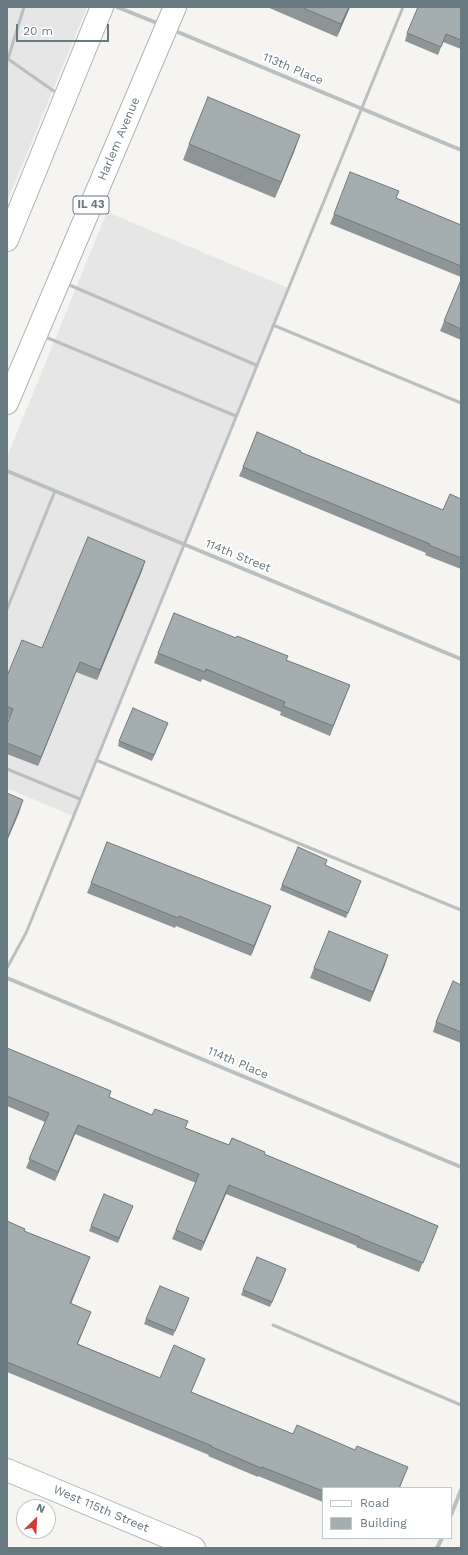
<!DOCTYPE html>
<style>
body{margin:0}
#map{position:relative;width:468px;height:1555px;overflow:hidden;background:#f5f4f1;font-family:"Work Sans",sans-serif}
canvas{display:block}
.frame{position:absolute;inset:0;border:8px solid #677980;pointer-events:none}
.legend{position:absolute;left:322px;top:1487px;width:130px;height:52px;box-sizing:border-box;background:#fff;border:1px solid #c2c9cc;margin:0;padding:5px 7px;list-style:none;font-size:12px;color:#677980}
.legend li{display:flex;align-items:center;gap:8px;height:20px}
.legend b{width:20px;border:1px solid #c2c9cc}
.north{position:absolute;left:16px;top:1499px;width:40px;height:40px;box-sizing:border-box;background:#fff;border:1px solid #c2c9cc;border-radius:50%;rotate:24deg;font-size:11px;font-weight:700;line-height:16px;text-align:center;color:#677980}
.north::after{content:'';display:block;margin:auto;width:14px;height:18px;background:#d13c35;clip-path:polygon(50% 0,100% 100%,50% 72%,0 100%)}
.scale{position:absolute;left:16px;top:24px;width:93px;height:18px;box-sizing:border-box;border:2px solid #677980;border-top:0;padding-left:5px;font-size:12px;line-height:14px;white-space:nowrap;color:#677980;-webkit-text-stroke:3px #fff;paint-order:stroke}
</style>
<div id="map">
<canvas width="468" height="1555"></canvas>
<div class="frame"></div>
<ul class="legend">
<li><b style="height:5px;background:#fff"></b>Road</li>
<li><b style="height:11px;background:#a4adb0"></b>Building</li>
</ul>
<div class="north">N</div>
<div class="scale">20 m</div>
</div>
<script>
const ctx = document.querySelector('canvas').getContext('2d');
ctx.lineJoin = 'round';
function paint(path, color) { ctx.fillStyle = color; ctx.fill(path, 'evenodd'); }
const toPath = rows => new Path2D(rows.map(r => 'M' + r).join(''));
function strokePath(path, color, width, dash) { ctx.strokeStyle = color; ctx.lineWidth = width; ctx.lineCap = dash ? 'butt' : 'round'; ctx.setLineDash(dash || []); ctx.stroke(path); }
function write(font, color, halo, rows, align = 'center') {
  ctx.font = font + ' "Work Sans",sans-serif'; ctx.lineWidth = 4; ctx.setLineDash([]); ctx.textBaseline = 'middle'; ctx.strokeStyle = halo; ctx.fillStyle = color; for (const [text, x, y, turn = 0] of rows) {
    ctx.save(); ctx.translate(x, y); ctx.rotate((+turn || 0) * Math.PI / 180); ctx.textAlign = isNaN(turn) ? turn : align; if (halo) ctx.strokeText(text, 0, 0); ctx.fillText(text, 0, 0); ctx.restore();
  }
}
paint(toPath([
 [7,7,87,7,7,202],
 [107,212,288,288,73,816,7,788,7,457]
]), '#e5e6e5');
const secondary = toPath([
 [7,1470,194,1548]
]);
const primary = toPath([
 [7,240,102,7],
 [7,403,175,7]
]);
strokePath(secondary, '#afb5b8', 24);
strokePath(primary, '#aeb3b6', 24);
strokePath(toPath([
 [24,7,8,59,58,94],
 [67,284,256,365],
 [273,325,461,403],
 [43,336,236,416],
 [7,609,55,491],
 [96,760,461,910],
 [7,769,80,799],
 [7,968,26,933,403,7],
 [273,1325,461,1405]
]), '#babfc1', 3);
strokePath(toPath([
 [117,7,162,25],
 [173,30,461,150],
 [7,471,461,659],
 [7,978,461,1167],
 [451,1515,461,1490],
 [437,1548,442,1538]
]), '#babfc1', 4);
strokePath(secondary, '#fff', 22);
strokePath(primary, '#fff', 22);
paint(toPath([
 [267,7,350,7,337,37],
 [461,7,461,49,443,42,438,55,405,41,407,33],
 [300,135,294,152,275,198,183,160,189,144],
 [396,198,461,225,461,277,330,224,334,214],
 [461,280,461,340,440,331],
 [300,452,443,510,461,499,461,569,425,555,426,553,239,476,243,467],
 [145,561,97,680,76,672,38,766,7,754,7,724,9,718,7,717,7,676,42,648],
 [158,653,286,660,346,695,330,736,280,715,281,712,202,679,201,682,154,663],
 [166,728,152,761,118,746,119,741],
 [91,883,267,916,251,956,176,926,175,928,87,893],
 [282,885,359,886,346,918,280,890],
 [388,955,370,1002,310,978,314,968],
 [461,985,461,1043,433,1032,436,1022],
 [7,1048,109,1097,152,1115,229,1145,264,1154,438,1226,419,1272,356,1247,357,1246,226,1194,201,1251,172,1239,196,1183,75,1134,55,1181,26,1168,45,1122,7,1106],
 [133,1206,118,1243,89,1231,91,1226],
 [7,1221,24,1231,90,1257,71,1304,91,1312,78,1344,160,1378,205,1359,191,1392,293,1434,404,1476,400,1488,323,1488,323,1502,258,1476,258,1477,208,1456,209,1455,7,1372],
 [284,1275,270,1307,241,1295,243,1290],
 [189,1298,173,1336,144,1324,146,1319]
]), '#8d9597');
paint(toPath([
 [349,7,350,7,337,37,341,24],
 [300,135,294,152,275,198,281,182],
 [145,561,142,571,97,680,100,670],
 [80,662,76,672,38,766,41,757],
 [23,800,19,813,7,841,7,839],
 [271,906,251,956,254,946],
 [388,955,385,965,370,1002,373,992],
 [78,1125,75,1134,55,1181,58,1172],
 [229,1185,226,1194,201,1251,204,1242],
 [90,1257,86,1266,67,1312,70,1303]
]), '#73797b');
const building = toPath([
 [301,7,349,7,341,24,301,7],
 [418,7,461,7,461,40,446,34,441,47,407,33,418,7],
 [208,97,300,135,281,182,189,144,208,97],
 [350,172,399,191,396,198,461,225,461,266,334,214,350,172],
 [461,280,461,329,444,321,461,280],
 [257,432,301,451,300,452,443,510,450,494,461,499,461,558,429,545,430,544,243,467,257,432],
 [88,537,145,561,100,670,80,662,41,757,7,743,7,724,13,709,7,706,7,676,22,640,42,648,88,537],
 [174,613,236,638,237,636,288,656,286,660,350,685,333,726,283,706,285,702,206,669,205,672,158,653,174,613],
 [133,708,168,723,154,755,119,741,133,708],
 [7,793,23,800,7,839,7,793],
 [107,842,271,906,254,946,179,916,178,918,91,883,107,842],
 [298,847,327,860,325,865,361,881,348,913,282,885,298,847],
 [329,931,388,955,373,992,314,968,329,931],
 [453,981,461,985,461,1032,436,1022,453,981],
 [7,1048,111,1091,109,1097,152,1115,155,1109,188,1121,185,1128,229,1145,232,1138,265,1152,264,1154,438,1226,423,1263,360,1238,360,1237,229,1185,204,1242,176,1230,199,1174,78,1125,58,1172,29,1159,49,1113,7,1096,7,1048],
 [104,1194,133,1206,119,1238,91,1226,104,1194],
 [7,1221,25,1229,24,1231,90,1257,70,1303,91,1312,77,1344,160,1378,174,1345,205,1359,191,1392,293,1434,297,1425,355,1450,357,1446,408,1467,399,1488,323,1488,323,1491,262,1467,261,1468,212,1447,212,1446,7,1362,7,1221],
 [257,1257,286,1269,272,1302,243,1290,257,1257],
 [160,1286,189,1298,175,1331,146,1319,160,1286]
]);
paint(building, '#a4adb0');
strokePath(building, '#73797b', 1);
for (const [x, y, w] of [
 [91,205,36]
]) { const box = new Path2D(); box.roundRect(x - w / 2, y - 9, w, 18, 3); ctx.fillStyle = '#fff'; ctx.fill(box); strokePath(box, '#677980', 1); }
write('bold 11px', '#677980', null, [
 ["IL 43",91,205]
]);
write('12px', '#677980', '#fff', [
 ["113th Place",293,69,23],
 ["Harlem Avenue",119,139,-67],
 ["114th Street",238,556,22],
 ["114th Place",238,1063,23],
 ["West 115th Street",101,1509,23]
]);
</script>
